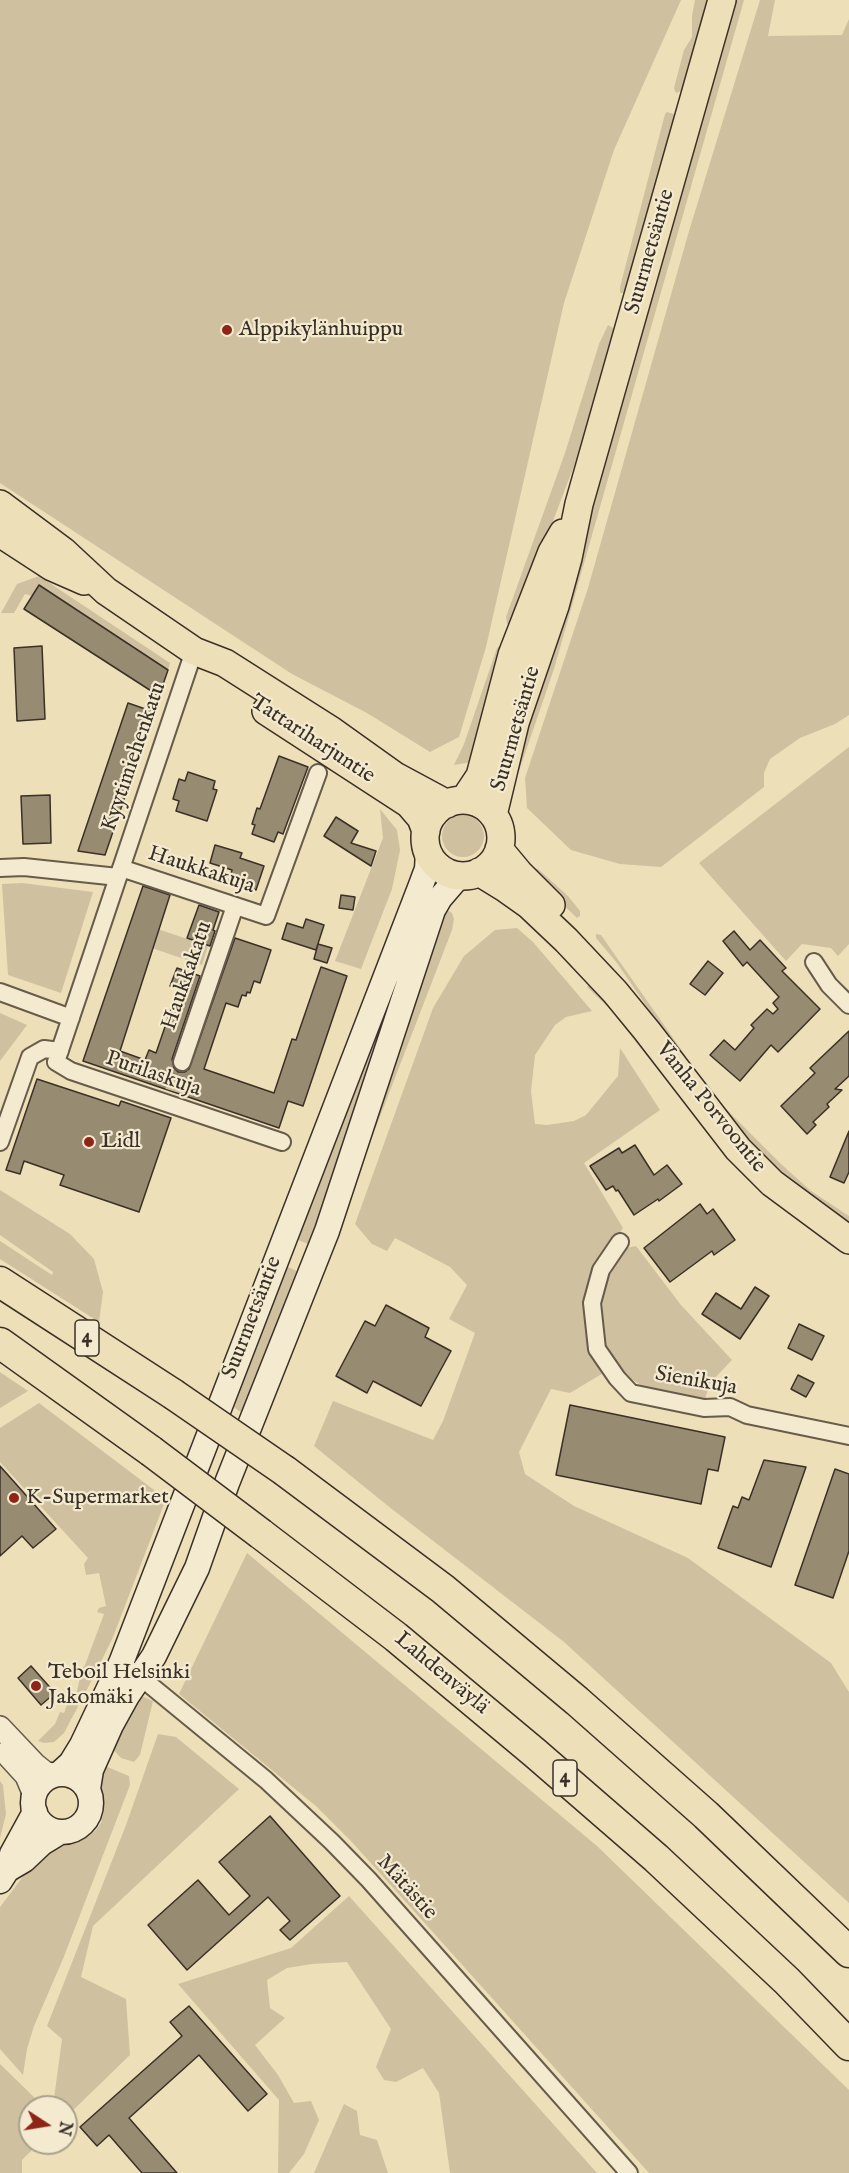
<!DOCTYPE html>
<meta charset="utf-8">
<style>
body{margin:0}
#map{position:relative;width:849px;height:2173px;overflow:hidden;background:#eddfb7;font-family:"IM FELL English",serif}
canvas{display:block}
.north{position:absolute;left:18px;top:2095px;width:60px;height:60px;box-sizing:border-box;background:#f3ead0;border:2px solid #a9a08c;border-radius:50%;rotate:102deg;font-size:16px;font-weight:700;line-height:24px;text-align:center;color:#3a3027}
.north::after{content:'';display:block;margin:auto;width:21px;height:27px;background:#8f2418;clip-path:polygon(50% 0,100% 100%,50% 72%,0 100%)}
</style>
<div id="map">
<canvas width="849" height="2173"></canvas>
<div class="north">N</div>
</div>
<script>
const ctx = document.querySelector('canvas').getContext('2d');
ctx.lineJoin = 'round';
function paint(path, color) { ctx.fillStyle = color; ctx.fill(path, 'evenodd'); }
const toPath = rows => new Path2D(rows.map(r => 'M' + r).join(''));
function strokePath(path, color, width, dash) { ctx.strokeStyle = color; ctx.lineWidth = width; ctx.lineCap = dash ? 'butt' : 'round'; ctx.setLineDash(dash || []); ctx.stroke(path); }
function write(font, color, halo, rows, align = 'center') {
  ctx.font = font + ' "IM FELL English",serif'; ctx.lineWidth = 4.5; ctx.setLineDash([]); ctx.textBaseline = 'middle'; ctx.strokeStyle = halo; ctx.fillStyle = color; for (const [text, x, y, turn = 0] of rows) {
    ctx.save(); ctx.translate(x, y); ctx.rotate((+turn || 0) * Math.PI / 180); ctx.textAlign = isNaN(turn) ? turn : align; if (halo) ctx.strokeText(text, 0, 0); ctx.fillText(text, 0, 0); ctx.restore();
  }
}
paint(toPath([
 [0,0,681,0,614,150,564,303,486,647,459,737,430,752,367,713,292,674,0,483],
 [695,0,710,0,685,87,681,91,676,93,674,88,684,50,692,37,692,16],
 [732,0,744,0,554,669,519,771,513,776],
 [760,0,775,0,768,36,842,35,849,19,849,715,835,724,800,738,770,759,764,773,764,787,661,867,620,864,571,850,527,808,525,778,588,588,689,231],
 [667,112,677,115,628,291,624,293,620,293,620,287,665,114],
 [608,325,613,328,613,341,583,442,514,624,507,624,506,617,565,453,599,344],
 [39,576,170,663,168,670,39,586,32,596,25,594,14,613,1,613,17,584],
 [501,645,506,648,478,761,454,765,464,744,497,648],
 [849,747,849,944,838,956,831,948,802,944,786,961,699,863],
 [380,809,397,830,400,850,392,889,361,969,335,961,383,838],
 '442 836a21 21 0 1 1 42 0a21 21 0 1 1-42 0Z',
 [531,867,538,869,568,896,580,911,580,916,577,918,546,888],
 [22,883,93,892,61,993,8,975,2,884],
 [430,900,310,1244,308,1244,291,1237],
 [444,908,452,913,454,919,452,930,339,1223],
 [131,920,208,946,202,965,125,939],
 [517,928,533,942,592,1011,566,1017,555,1025,535,1055,531,1091,535,1124,547,1125,574,1121,586,1115,618,1076,620,1048,660,1110,584,1163,623,1228,596,1269,605,1372,570,1393,551,1389,519,1452,525,1474,574,1506,688,1558,831,1663,849,1692,849,1903,564,1642,388,1506,314,1446,333,1401,433,1440,443,1421,475,1333,449,1319,467,1285,450,1267,395,1238,387,1251,372,1244,355,1224,433,1008,464,956,495,930],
 [596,934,601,935,685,1055,685,1059,683,1060,617,963,596,938],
 [590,984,849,1249,849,1255,829,1244,770,1199,745,1177,723,1153,610,1009,587,987],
 [0,1013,27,1025,0,1061],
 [696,1073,726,1109,781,1164,811,1191,849,1216,849,1221,816,1202,774,1167,747,1140],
 [0,1190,70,1234,94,1259,103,1292,99,1322,0,1259,0,1241,52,1275,53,1272,0,1235],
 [636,1246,681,1305,732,1360,709,1384,705,1400,647,1389,622,1373,602,1347,596,1304,605,1271,621,1249],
 [281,1264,295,1270,298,1273,248,1417,228,1403],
 [0,1372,28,1391,0,1408],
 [39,1403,166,1499,113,1637,94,1676,64,1733,54,1742,44,1743,38,1741,55,1724,60,1712,64,1713,71,1694,76,1695,82,1669,85,1665,104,1614,97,1612,99,1608,106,1606,99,1573,86,1575,84,1564,88,1558,0,1462,0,1428],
 [247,1553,597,1846,849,2090,849,2173,649,2173,351,1841,317,1807,179,1694],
 [138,1697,144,1697,153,1701,140,1755,134,1762,121,1758,108,1744],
 [158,1734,176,1737,239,1789,93,1926,81,1977,126,1999,130,2055,66,2117,66,2107,30,2107,30,2143,39,2143,22,2160,22,2173,0,2173,0,2064,40,2103,53,2106,62,2039,47,2026,126,1825],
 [100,1764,129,1776,130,1785,63,1959,34,2026,27,2049,23,2075,0,2049,0,1907,28,1870,58,1845,73,1843,89,1836,96,1830,101,1823,104,1810,104,1798,98,1781],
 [0,1781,3,1785,6,1814,0,1838],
 [349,1896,597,2173,450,2173,439,2093,423,2068,396,2082,384,2080,376,2067,391,2029,347,1962,312,1964,287,1968,267,1980,270,2008,285,2018,255,2045,278,2075,294,2103,311,2101,319,2120,304,2154,289,2173,278,2173,279,2100,178,1984,291,1948],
 [344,2104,357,2111,360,2135,377,2140,388,2173,314,2173]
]), '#cfc19f');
const building = toPath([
 [39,585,168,670,159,696,24,609,39,585],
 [42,646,45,719,17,721,14,648,42,646],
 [128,703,154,712,105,855,78,851,128,703],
 [279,756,308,767,283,834,278,832,274,842,252,834,255,825,252,824,257,808,260,809,279,756],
 [188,772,215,781,213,789,217,790,207,821,176,811,179,801,173,799,179,779,185,781,188,772],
 [50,795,51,843,23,844,21,796,50,795],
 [336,817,358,831,351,843,376,851,371,866,324,836,336,817],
 [215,845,242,853,240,858,264,866,256,890,229,881,232,870,210,863,215,845],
 [143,886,170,895,120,1051,145,1060,149,1050,156,1053,178,989,170,986,177,968,200,976,172,1059,174,1068,178,1072,185,1072,189,1069,235,938,271,950,260,983,254,981,250,993,247,992,246,996,242,995,238,1007,226,1003,204,1069,274,1093,292,1039,296,1040,321,967,347,976,303,1106,288,1101,279,1128,83,1061,143,886],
 [341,895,355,897,353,910,339,908,341,895],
 [199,905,219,912,213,930,215,931,210,946,187,938,199,905],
 [306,919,324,925,316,950,282,939,287,923,303,928,306,919],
 [734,931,750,950,760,940,786,968,782,971,820,1009,778,1052,771,1045,740,1081,710,1055,724,1040,735,1050,754,1028,751,1025,767,1009,773,1014,778,1009,773,1003,779,997,747,962,743,966,723,941,734,931],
 [318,944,332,948,327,963,314,959,318,944],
 [708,961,723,973,705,995,690,984,708,961],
 [849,1031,849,1076,835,1089,842,1090,827,1104,829,1107,813,1122,816,1125,807,1134,781,1106,815,1073,810,1068,849,1031],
 [37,1079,119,1106,121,1101,171,1118,139,1212,60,1185,64,1175,24,1161,20,1174,6,1170,37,1079],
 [849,1131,849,1172,844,1183,830,1177,849,1131],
 [635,1145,654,1175,667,1165,682,1184,659,1201,658,1199,634,1215,618,1190,616,1191,613,1186,606,1190,590,1166,619,1148,622,1153,635,1145],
 [700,1204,707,1214,713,1209,735,1240,714,1255,712,1251,670,1282,644,1248,700,1204],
 [755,1287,769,1296,740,1339,702,1314,716,1293,741,1309,755,1287],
 [386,1305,429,1328,425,1337,451,1351,421,1406,373,1381,367,1393,336,1376,365,1321,375,1326,386,1305],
 [799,1324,824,1336,812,1360,788,1348,799,1324],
 [798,1375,814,1383,806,1397,791,1389,798,1375],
 [570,1405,725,1437,718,1471,708,1469,701,1504,556,1475,570,1405],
 [764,1460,806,1467,771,1567,718,1548,733,1506,738,1508,742,1497,749,1500,764,1460],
 [0,1466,56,1529,33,1548,22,1536,0,1556,0,1466],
 [835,1469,849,1474,849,1551,833,1598,795,1585,835,1469],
 [31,1666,55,1693,41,1705,18,1678,31,1666],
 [270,1816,340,1896,290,1940,280,1930,290,1921,268,1897,187,1970,148,1925,198,1880,229,1915,250,1896,219,1862,270,1816],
 [189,2006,267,2094,248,2111,199,2055,129,2118,177,2173,142,2173,109,2135,97,2146,80,2127,182,2036,170,2022,189,2006]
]);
paint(building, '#978b72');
strokePath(building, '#3a3027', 1.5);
strokePath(toPath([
 [173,1091,182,1062]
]), '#c9bc9a', 16, [16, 8]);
const minor = toPath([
 [194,651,56,1062,71,1071,282,1142],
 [0,868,24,867,118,877],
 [121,868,266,916,318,773],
 [814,962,829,985,849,1005],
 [0,992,71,1018],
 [182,1062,235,906],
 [0,1142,30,1057,44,1049,60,1051],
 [620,1242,601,1270,592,1303,597,1349,617,1378,631,1393,704,1408,730,1407,747,1415,849,1436],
 [133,1671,266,1780,332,1842,369,1880,629,2173]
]);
const tertiary = toPath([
 [0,1727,35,1764,45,1772,54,1775],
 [5,1753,26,1776,34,1795]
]);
const secondary = toPath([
 [59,1774,71,1763,82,1745,121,1663,421,885,427,869,428,853],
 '33 1803a29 29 0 1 1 58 0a29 29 0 1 1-58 0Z',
 [88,1789,91,1770,111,1725,127,1696,154,1656,197,1568,227,1483,327,1231,433,910,440,898,459,876],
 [7,1870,24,1860,42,1843,60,1832],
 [0,1881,7,1870,12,1854,35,1812]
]);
const primary = toPath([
 [0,504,63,551,106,591,194,651,225,663,332,731,395,776,447,804],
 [0,533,52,567,84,581],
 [266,711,409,804,421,818,426,831],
 [464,800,480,776,512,655,552,552,563,533],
 '425 838a38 38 0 1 1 76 0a38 38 0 1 1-76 0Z',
 [493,815,515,723,555,606,568,558,579,504,722,0],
 [499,849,519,873,551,905],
 [479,872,505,888,529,905,566,940,615,992,647,1031,738,1149,772,1183,849,1240]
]);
const motorway = toPath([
 [0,1282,173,1394],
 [0,1343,151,1451],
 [285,1471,443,1589,577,1701,706,1815,849,1952],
 [261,1534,396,1637,535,1753,656,1858,787,1981,849,2045]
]);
strokePath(minor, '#675c4b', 20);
strokePath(tertiary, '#675c4b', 24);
strokePath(secondary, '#3a3027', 27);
strokePath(primary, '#3a3027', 30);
strokePath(motorway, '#3a3027', 33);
strokePath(minor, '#f3ead0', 16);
strokePath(tertiary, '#f3ead0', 21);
strokePath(secondary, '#f3ead0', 24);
strokePath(primary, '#eddfb7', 27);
strokePath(motorway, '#eddfb7', 30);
const motorwayBridge = toPath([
 [173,1394,285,1471],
 [151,1451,261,1534]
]);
strokePath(motorwayBridge, '#3a3027', 33, []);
strokePath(motorwayBridge, '#eddfb7', 30);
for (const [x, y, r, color] of [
 [227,330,6,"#8f2418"],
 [89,1142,6,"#8f2418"],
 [14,1498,6,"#8f2418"],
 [36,1686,6,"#8f2418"]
]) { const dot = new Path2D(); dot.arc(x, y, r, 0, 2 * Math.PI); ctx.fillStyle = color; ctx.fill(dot); strokePath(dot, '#f3ead0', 2); }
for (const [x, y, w] of [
 [87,1338,24],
 [565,1778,24]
]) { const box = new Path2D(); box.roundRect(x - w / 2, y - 18, w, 36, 4.5); ctx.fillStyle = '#f3ead0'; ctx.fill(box); strokePath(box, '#3a3027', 1.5); }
write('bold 21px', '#3a3027', null, [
 ["4",87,1338],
 ["4",565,1778]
]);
write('22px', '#3a3027', '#f3ead0', [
 ["Suurmetsäntie",651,252,-74],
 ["Suurmetsäntie",517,729,-74],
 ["Tattariharjuntie",312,740,33],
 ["Kyytimiehenkatu",135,757,-71],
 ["Haukkakuja",201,871,18],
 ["Haukkakatu",188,976,-71],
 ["Purilaskuja",153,1075,19],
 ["Vanha Porvoontie",710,1108,51],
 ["Suurmetsäntie",253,1318,-69],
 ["Sienikuja",696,1382,10],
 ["Lahdenväylä",441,1674,40],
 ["Mätästie",406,1888,48]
]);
write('22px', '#3a3027', '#f3ead0', [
 ["Alppikylänhuippu",239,330],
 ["Lidl",101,1142],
 ["K-Supermarket",26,1498],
 ["Teboil Helsinki",48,1673],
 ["Jakomäki",48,1698]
], 'left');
</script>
